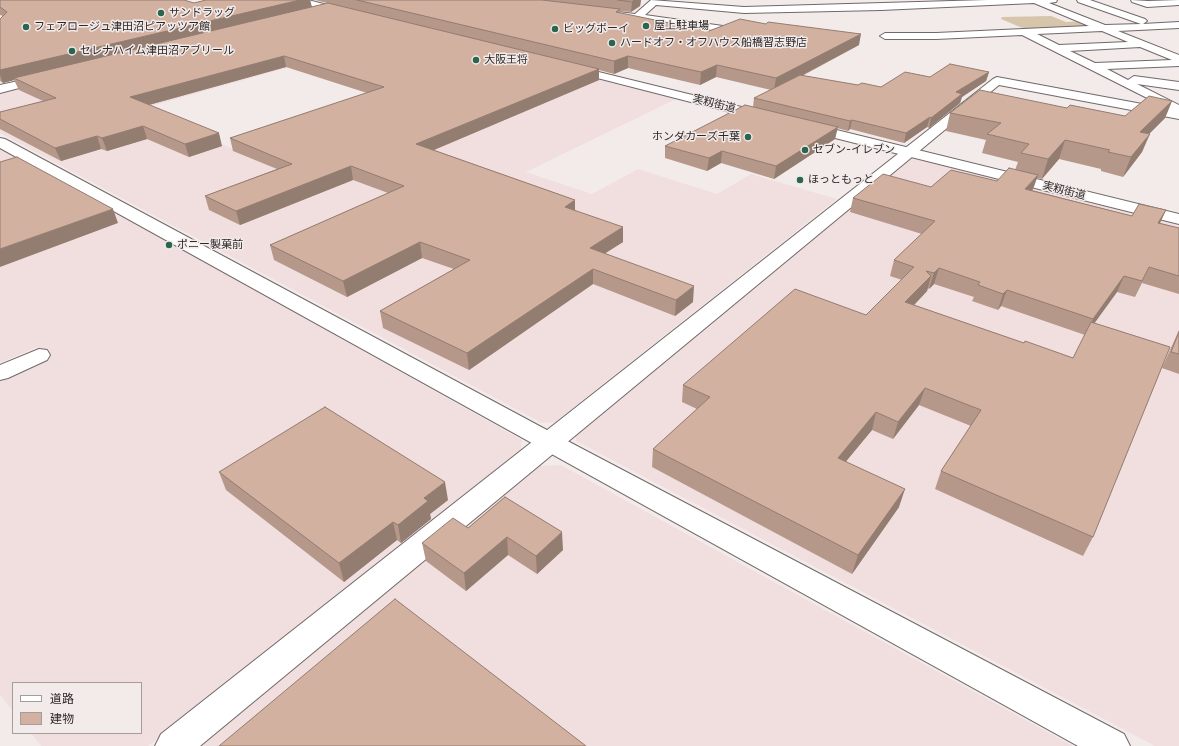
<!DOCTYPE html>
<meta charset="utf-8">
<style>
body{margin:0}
#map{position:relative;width:1179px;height:746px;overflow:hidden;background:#f3ebea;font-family:"Space Grotesk","Noto Sans JP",sans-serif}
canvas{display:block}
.legend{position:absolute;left:12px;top:682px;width:130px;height:52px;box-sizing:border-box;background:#f3ebea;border:1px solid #a39d9c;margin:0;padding:5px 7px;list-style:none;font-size:12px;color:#2b2828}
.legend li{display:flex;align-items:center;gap:8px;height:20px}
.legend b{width:20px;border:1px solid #a39d9c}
</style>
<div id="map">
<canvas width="1179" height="746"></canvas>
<ul class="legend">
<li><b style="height:5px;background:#fff"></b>道路</li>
<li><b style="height:11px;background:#d2b1a0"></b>建物</li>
</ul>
</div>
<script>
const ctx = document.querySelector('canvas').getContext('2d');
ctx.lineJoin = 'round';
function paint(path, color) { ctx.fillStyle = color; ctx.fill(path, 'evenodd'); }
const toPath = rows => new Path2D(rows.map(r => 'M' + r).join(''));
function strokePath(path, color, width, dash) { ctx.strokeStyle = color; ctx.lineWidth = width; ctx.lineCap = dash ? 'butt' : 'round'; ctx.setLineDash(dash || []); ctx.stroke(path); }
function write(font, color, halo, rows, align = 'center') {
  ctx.font = font + ' "Space Grotesk","Noto Sans JP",sans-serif'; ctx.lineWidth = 3; ctx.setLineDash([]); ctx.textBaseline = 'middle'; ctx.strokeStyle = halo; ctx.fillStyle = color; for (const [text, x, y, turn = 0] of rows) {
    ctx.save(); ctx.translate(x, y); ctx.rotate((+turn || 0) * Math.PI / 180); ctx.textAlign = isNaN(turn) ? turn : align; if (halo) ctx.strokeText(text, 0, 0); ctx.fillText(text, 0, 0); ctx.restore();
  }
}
paint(toPath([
 [321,15,410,33,141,109,233,149,503,56,676,99,526,172,592,194,638,169,717,194,751,174,837,199,555,422,542,423,0,133,0,94],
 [0,148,522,440,520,456,148,746,41,746,31,733,141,733,141,683,13,683,13,711,0,695,0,379,48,357,37,347,0,363],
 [911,158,1179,225,1179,746,1155,746,576,441,576,433],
 [561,465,1073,746,201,746,537,466]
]), '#f1dfdf');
paint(toPath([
 [1051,16,1066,22,1083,21,1091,26,1027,29,1020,27,1001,19,1002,17]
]), '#d6c5ab');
const minor = toPath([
 [651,0,744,7,987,0,1057,0,1056,2,1049,3,1105,25,1141,24,1078,2,1077,0,1090,0,1145,19,1147,21,1143,24,1179,22,1179,28,1118,31,1179,55,1179,66,1107,69,1128,80,1134,76,1179,82,1179,90,1137,84,1179,105,1179,119,999,85,200,746,155,746,161,734,993,79,997,77,1169,109,1022,35,936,39,885,39,880,36,885,33,936,33,1089,26,1034,3,881,10,744,13,656,5,645,15,723,26,725,28,723,30,720,31,610,17,605,14,610,11,635,14,651,0],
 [1102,31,1128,42,1059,45,1037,34,1102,31],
 [1140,47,1172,60,1095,63,1070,51,1140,47],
 [1131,0,1148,1,1179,0,1179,5,1147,7,1132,2,1131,0],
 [39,349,47,350,50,355,47,360,8,378,0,380,0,365,39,349]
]);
const tertiary = toPath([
 [46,75,50,76,52,78,50,80,0,93,0,85,46,75],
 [0,138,5,139,558,436,1124,734,1130,746,1078,746,0,148,0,138]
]);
const primary = toPath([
 [293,0,308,0,351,11,353,13,348,16,294,2,293,0],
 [570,65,770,114,772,117,770,120,765,121,566,70,564,68,566,66,570,65],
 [808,123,1179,214,1179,224,803,130,801,127,803,124,808,123]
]);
strokePath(minor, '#716969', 2);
strokePath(tertiary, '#716969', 2);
strokePath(primary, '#716969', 2);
paint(minor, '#fff');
paint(tertiary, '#fff');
paint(primary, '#fff');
paint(toPath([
 [0,0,194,3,206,0,310,0,312,7,331,4,315,0,641,0,640,6,631,12,620,11,620,13,709,31,859,45,802,76,858,85,881,87,930,77,989,72,986,81,962,97,960,103,929,128,927,127,904,143,850,129,848,131,837,128,835,139,774,179,721,163,707,171,665,158,665,146,753,107,754,98,771,90,716,77,700,85,628,68,614,74,599,70,599,80,434,150,575,200,575,210,623,242,605,253,693,302,675,316,593,284,469,370,383,328,380,311,454,269,422,258,347,297,274,260,270,245,388,193,353,180,240,225,209,210,205,196,277,169,233,151,230,138,367,93,286,67,149,105,222,146,189,157,147,139,107,151,101,149,61,161,0,129,0,112,43,101,19,90,14,80,3,83,0,81,0,19,3,16,0,15],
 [1172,101,1165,118,1149,134,1142,152,1123,177,1101,171,1101,169,1059,159,1042,179,1037,178,1033,189,1032,190,1132,216,1166,210,1160,223,1179,228,1179,294,1142,283,1135,297,1117,292,1094,323,1093,537,1083,556,935,489,941,471,971,426,919,405,893,439,872,430,846,461,899,507,852,574,652,467,653,449,697,409,682,402,683,385,866,315,902,280,890,276,894,260,922,234,850,212,853,198,931,187,997,181,1015,170,1018,162,982,153,986,140,946,131,950,113,1067,108,1125,116],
 [934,284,974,297,972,301,998,310,1001,306,1085,335,1073,358,1024,343,914,305,927,291,928,288,929,289],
 [1179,330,1179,374,1162,368],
 [219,472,448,500,430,514,431,519,401,543,397,540,344,582,226,490],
 [505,497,563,550,537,574,508,555,466,591,426,561,422,543,468,528]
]), '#b5988a');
paint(toPath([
 [300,0,310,0,312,8,14,78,14,80,3,83,0,75,0,70],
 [634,0,641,0,640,6,631,12,632,2],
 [861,34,859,45,774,90,776,78],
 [284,56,286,67,134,109,130,97],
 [628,56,628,68,614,74,614,61],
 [717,65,716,77,700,85,701,72],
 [599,69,599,80,417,157,416,144],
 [989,72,986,81,962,97,960,103,929,128,931,118,956,92],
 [1172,101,1165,118,1133,150,1140,132],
 [930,117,927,127,904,143,906,133],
 [852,120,850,129,848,131,850,121],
 [143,126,147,139,107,151,102,138],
 [838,127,835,139,774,179,776,166],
 [219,133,222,146,189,157,185,144],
 [1150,134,1142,152,1123,177,1131,157],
 [97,136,101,149,61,161,55,148],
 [1065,140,1059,159,1042,179,1048,159],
 [722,151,721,163,707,171,709,158],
 [351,166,353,180,240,225,236,211],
 [1038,175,1033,189,1021,203,1025,189],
 [575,200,575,214,565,207],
 [113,209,118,223,0,267,0,249],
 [1166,210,1159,225,1158,223],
 [623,227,623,242,590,263,590,248],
 [420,242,422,258,347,297,343,281],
 [939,268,934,284,929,289,934,273],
 [593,269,593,284,469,370,467,353],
 [931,276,927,291,901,319,905,302],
 [1124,276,1117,292,1086,335,1093,319],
 [694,286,693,302,675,316,676,300],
 [1007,290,1001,306,998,310,1003,294],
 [925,388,919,405,893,439,898,422],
 [876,412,872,430,834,476,838,458],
 [445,482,448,500,430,514,431,519,401,543,398,525,424,498],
 [905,489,899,507,852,574,858,555],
 [393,522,397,540,344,582,339,563],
 [562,532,563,550,537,574,536,556],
 [507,537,508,555,466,591,464,573]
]), '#937c70');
const building = toPath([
 [0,0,184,0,194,3,206,0,300,0,0,70,0,19,7,12,0,7,0,0],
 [357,0,542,0,620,9,616,12,709,31,740,19,766,24,768,22,861,34,776,78,717,65,701,72,628,56,614,61,357,0],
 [618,0,634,0,632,2,618,0],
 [328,3,599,69,416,144,575,200,565,207,623,227,590,248,694,286,676,300,593,269,467,353,380,311,470,260,420,242,343,281,270,245,404,186,351,166,236,211,205,196,292,164,230,138,384,87,284,56,130,97,219,133,185,144,143,126,102,138,97,136,55,148,0,119,0,112,56,98,14,78,328,3],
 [950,64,989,72,956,92,962,94,931,118,930,117,906,133,852,120,850,121,754,98,800,75,858,85,862,83,881,87,905,72,930,77,950,64],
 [980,90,1067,108,1070,105,1125,116,1149,96,1172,101,1140,132,1150,134,1131,157,1108,152,1110,150,1065,140,1048,159,1021,153,1029,144,987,134,1001,123,950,113,980,90],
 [745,105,838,127,776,166,722,151,709,158,665,146,745,105],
 [17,157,113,209,0,249,0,162,17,157],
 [1009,168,1038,175,1025,189,1132,216,1139,204,1166,210,1158,223,1179,228,1179,276,1149,267,1142,281,1124,276,1093,319,1007,290,1003,294,978,285,980,282,939,268,934,273,926,271,931,276,905,302,1024,343,1025,341,1073,358,1091,322,1170,347,1093,537,941,471,981,410,925,388,898,422,876,412,838,458,905,489,858,555,653,449,710,397,683,385,795,289,866,315,914,267,894,260,935,221,853,198,883,174,931,187,951,170,997,181,1009,168],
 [1179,332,1179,354,1171,352,1179,332],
 [325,407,445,482,424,498,428,501,398,525,393,522,339,563,219,472,325,407],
 [505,497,562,532,536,556,507,537,464,573,422,543,453,518,468,528,505,497],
 [395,599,586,746,219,746,395,599]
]);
paint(building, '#d2b1a0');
strokePath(building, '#937c70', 1);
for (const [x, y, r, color] of [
 [161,13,4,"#29654f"],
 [646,26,4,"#29654f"],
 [26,27,4,"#29654f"],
 [555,29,4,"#29654f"],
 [612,43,4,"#29654f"],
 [72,51,4,"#29654f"],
 [476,60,4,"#29654f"],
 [748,137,4,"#29654f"],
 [805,150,4,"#29654f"],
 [800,180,4,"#29654f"],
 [169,245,4,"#29654f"]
]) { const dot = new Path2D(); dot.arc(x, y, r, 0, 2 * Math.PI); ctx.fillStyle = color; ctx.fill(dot); strokePath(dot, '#f3ebea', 1.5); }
write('11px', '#2b2828', '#f3ebea', [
 ["サンドラッグ",169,13],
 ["屋上駐車場",654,26],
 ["フェアロージュ津田沼ピアッツア館",34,27],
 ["ビッグボーイ",563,29],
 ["ハードオフ・オフハウス船橋習志野店",620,43],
 ["セレナハイム津田沼アブリール",80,51],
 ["大阪王将",484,60],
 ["ホンダカーズ千葉",740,137,"right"],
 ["セブン-イレブン",813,150],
 ["ほっともっと",808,180],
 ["ポニー製菓前",177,245]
], 'left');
write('11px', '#2b2828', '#f3ebea', [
 ["実籾街道",714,104,14],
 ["実籾街道",1064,191,14]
]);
</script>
